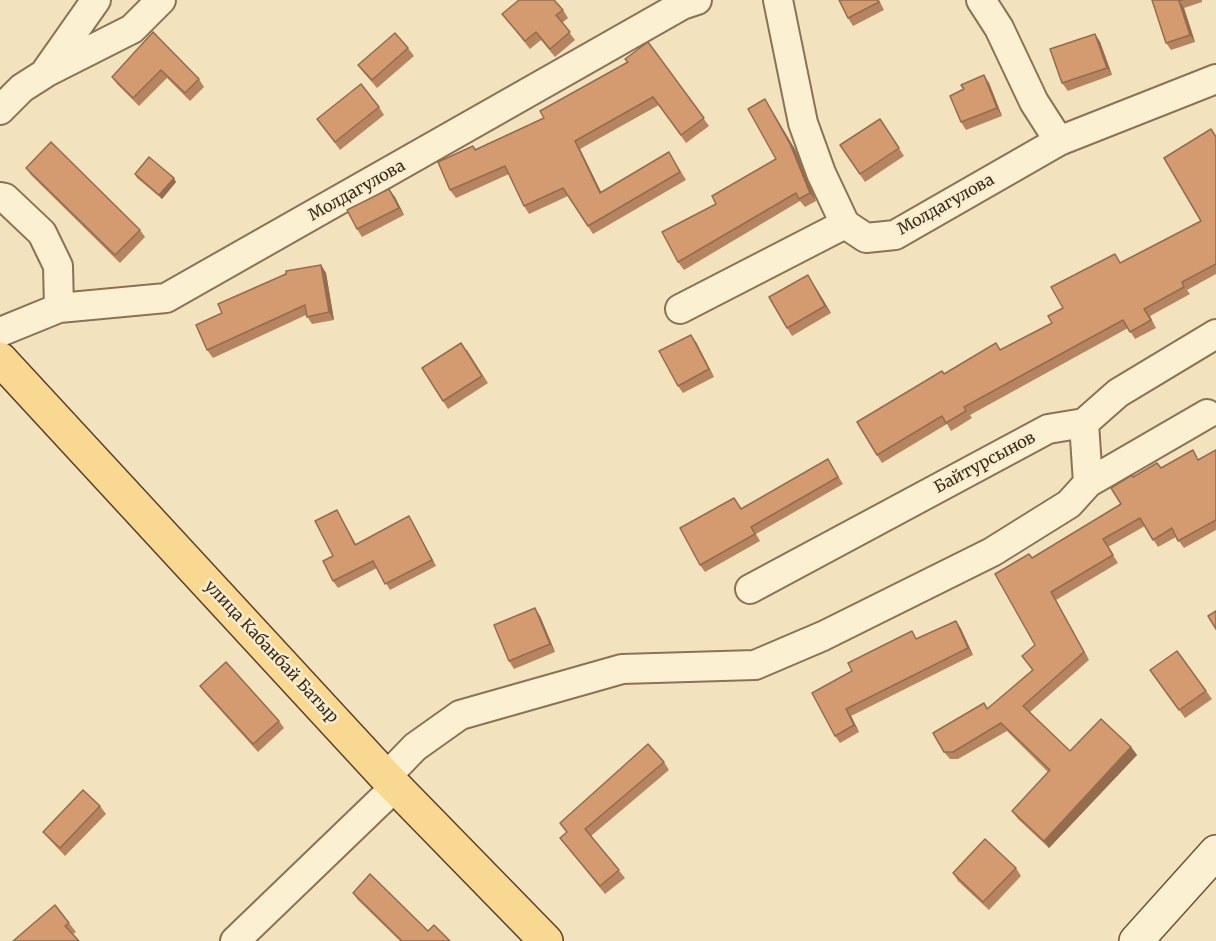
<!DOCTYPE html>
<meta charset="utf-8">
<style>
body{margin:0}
canvas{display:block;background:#f2e3be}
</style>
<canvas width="1216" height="941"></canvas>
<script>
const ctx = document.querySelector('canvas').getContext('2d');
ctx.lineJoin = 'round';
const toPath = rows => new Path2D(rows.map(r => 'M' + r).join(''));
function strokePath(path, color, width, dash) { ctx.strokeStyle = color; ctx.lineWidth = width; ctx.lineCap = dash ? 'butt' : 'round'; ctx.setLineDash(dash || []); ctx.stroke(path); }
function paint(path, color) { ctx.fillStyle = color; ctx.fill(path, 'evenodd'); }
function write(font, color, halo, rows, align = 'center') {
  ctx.font = font + ' Merriweather,serif'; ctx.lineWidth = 5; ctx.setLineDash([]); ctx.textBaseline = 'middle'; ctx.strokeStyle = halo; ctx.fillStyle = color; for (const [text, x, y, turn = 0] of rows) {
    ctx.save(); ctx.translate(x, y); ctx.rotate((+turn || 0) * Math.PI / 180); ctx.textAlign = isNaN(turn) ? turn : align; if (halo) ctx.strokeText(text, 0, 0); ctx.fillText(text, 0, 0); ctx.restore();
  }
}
const minor = toPath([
 [778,0,803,123,821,173,845,224],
 [981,0,999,28,1034,102,1059,141],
 [45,73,132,29,161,0],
 [0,110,22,88,44,74,96,0],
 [0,197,5,198,42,233,58,266,59,308],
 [680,309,845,224,866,238,895,235,1059,141,1216,79],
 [0,332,59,308,166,298,682,5,697,0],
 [1088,483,1207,414],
 [750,589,1048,429,1084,423,1118,393,1216,334],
 [386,777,415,747,460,715,622,669,755,665,823,636,992,552,1069,504,1088,483,1084,423],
 [235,941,395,787]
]);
const secondary = toPath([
 [1136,941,1216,852]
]);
const primary = toPath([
 [0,359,386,777,546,941]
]);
strokePath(minor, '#8c7255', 32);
strokePath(secondary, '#6e5338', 36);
strokePath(primary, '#59402a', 36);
strokePath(minor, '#fcf0d2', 28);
strokePath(secondary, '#fcf0d2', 33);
strokePath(primary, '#f9d992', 33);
paint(toPath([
 [879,0,884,10,853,26,848,18],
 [1152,0,1202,0,1202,2,1184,8,1195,42,1171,50,1166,43],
 [563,10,568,18,562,23,575,40,555,57,541,40,530,49,502,14],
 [153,32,199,79,204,87,190,101,167,78,139,106,117,84,112,77],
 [1095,34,1100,42,1112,75,1068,91,1062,83],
 [648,42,709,126,686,143,659,105,580,149,601,192,674,160,686,180,593,234,568,196,529,214,524,206,509,174,456,198,450,190,473,146,476,149,544,118,628,62],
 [408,48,414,56,377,88,364,73,358,65],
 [989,83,1002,116,966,130,961,122,964,89],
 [379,107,384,115,340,150,317,119],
 [770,107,796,151,816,201,805,207,800,201,684,270,678,262,716,204,776,159],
 [880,119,904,156,865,182,840,145],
 [1211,129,1216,136,1216,274,1187,290,1190,294,1150,316,1156,328,1135,339,1128,328,970,415,972,418,951,431,947,424,882,463,877,455,944,374,996,343,1001,350,1052,323,1063,308,1121,263,1201,221],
 [26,168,140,230,145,237,120,263,31,175],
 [135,174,176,182,162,199,137,178],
 [395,197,404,215,362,237,357,229],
 [321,265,326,273,334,320,312,324,306,315,213,358,207,350,222,313],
 [813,283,831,313,792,336,787,328],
 [696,342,714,377,683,393,678,386],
 [467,350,488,383,448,409,422,368],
 [1216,450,1216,530,1184,548,1176,537,1158,547,1145,526,1108,547,1118,563,1056,600,1089,660,1030,712,1070,751,1131,747,1137,755,1049,848,1018,819,1012,811,1048,772,1007,731,958,759,950,759,944,752,984,703,988,708,1032,670,1022,656,1035,645,1032,558,1121,504,1133,477,1161,468,1199,459],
 [828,459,843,484,756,534,760,541,705,572,700,565,739,505,742,509],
 [337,510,341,517,356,544,413,523,436,566,390,590,377,568,338,588,333,581,333,556],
 [540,616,555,652,514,669,509,661],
 [956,621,961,629,973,655,851,716,859,732,840,743,835,736,812,693,917,638],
 [1177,651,1212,699,1185,718,1150,670],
 [200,686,279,721,284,728,258,752,205,693],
 [664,762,669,770,591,836,625,878,605,894,560,838,567,832,560,823],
 [100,806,106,814,65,856,49,839,43,832],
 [1016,868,1021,876,989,910,958,881,953,873],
 [353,893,428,931,450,941,400,941,358,900],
 [69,923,76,932,73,934,13,941]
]), '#b68460');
paint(toPath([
 [1179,1,1184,8,1195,42,1190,35],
 [1095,34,1100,42,1112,75,1107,68],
 [984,75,989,83,1002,116,997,108],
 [765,99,796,151,816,201,810,193],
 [575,141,580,149,605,200,600,193],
 [174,178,176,182,162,199,159,195],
 [389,189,395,197,404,215,399,208],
 [321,265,326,273,334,320,329,312],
 [808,275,813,283,831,313,825,306],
 [691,335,696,342,714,377,709,369],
 [409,516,413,523,436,566,432,560],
 [1051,592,1056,600,1089,660,1084,652],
 [535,608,540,616,555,652,550,644],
 [956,621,961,629,973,655,968,648],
 [846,709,851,716,859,732,854,725],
 [1131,747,1137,755,1049,848,1044,841]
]), '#946c4e');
const building = toPath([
 [519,0,554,0,563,10,556,15,570,32,550,49,536,32,525,41,502,14,519,0],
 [839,0,878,0,879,2,848,18,839,0],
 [1152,0,1182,0,1179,1,1190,35,1166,43,1152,0],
 [153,32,199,79,185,93,161,70,133,98,112,77,153,32],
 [395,33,408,48,372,80,358,65,395,33],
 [1095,34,1107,68,1062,83,1050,49,1095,34],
 [648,42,704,118,681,135,653,97,575,141,600,193,669,152,680,172,588,226,563,188,524,206,505,166,450,190,438,162,473,146,475,150,544,118,540,111,628,62,625,59,648,42],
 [984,75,997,108,961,122,950,96,964,89,961,85,984,75],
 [361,84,379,107,335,142,317,119,361,84],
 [765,99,790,144,810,193,799,199,796,193,678,262,662,232,716,204,712,196,776,159,748,109,765,99],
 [880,119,899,148,860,174,840,145,880,119],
 [1211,129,1216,137,1216,264,1182,282,1184,287,1144,309,1151,320,1130,332,1123,320,964,407,966,411,946,423,942,416,877,455,857,422,942,371,944,374,996,343,1000,350,1052,323,1048,316,1063,308,1051,287,1115,254,1120,263,1201,221,1164,158,1211,129],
 [51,142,140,230,115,255,26,168,51,142],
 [149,157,174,178,159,195,135,174,149,157],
 [389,189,399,208,357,229,347,210,389,189],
 [321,265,329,312,307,317,305,305,207,350,196,325,222,313,218,304,286,274,286,271,321,265],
 [808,275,825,306,787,328,769,297,808,275],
 [691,335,709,369,678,386,659,351,691,335],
 [461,343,482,376,443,401,422,368,461,343],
 [1193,450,1198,460,1216,450,1216,520,1178,541,1172,528,1153,540,1140,518,1103,539,1113,555,1051,592,1084,652,1023,706,1070,751,1101,719,1131,747,1044,841,1012,811,1050,770,1001,723,953,752,944,752,933,733,984,703,987,709,1033,670,1022,656,1035,645,995,574,1029,554,1032,558,1121,504,1111,488,1132,475,1133,477,1157,463,1161,468,1193,450],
 [828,459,838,477,751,527,755,534,700,565,680,528,734,498,741,509,828,459],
 [337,510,355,545,409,516,432,560,385,584,373,561,333,581,323,561,333,556,315,521,337,510],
 [535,608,550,644,509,661,494,625,535,608],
 [1216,611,1216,629,1208,616,1216,611],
 [956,621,968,648,846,709,854,725,835,736,812,693,852,671,848,663,912,631,916,639,956,621],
 [1177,651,1206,691,1179,710,1150,670,1177,651],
 [226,662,279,721,253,744,200,686,226,662],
 [648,744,664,762,585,829,619,870,600,886,560,838,567,832,560,823,648,744],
 [83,790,100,806,60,848,43,832,83,790],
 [985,839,1016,868,983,902,953,873,985,839],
 [370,874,428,931,434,925,450,941,402,941,353,893,370,874],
 [55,905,69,923,65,926,79,941,13,941,55,905]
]);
paint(building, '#d49a70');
strokePath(building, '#946c4e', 1.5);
write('16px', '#3a2a1b', '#f9edce', [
 ["Молдагулова",357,191,-29],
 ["Молдагулова",946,205,-29],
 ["Байтурсынов",985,463,-28],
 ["улица Кабанбай Батыр",271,652,47]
]);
</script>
